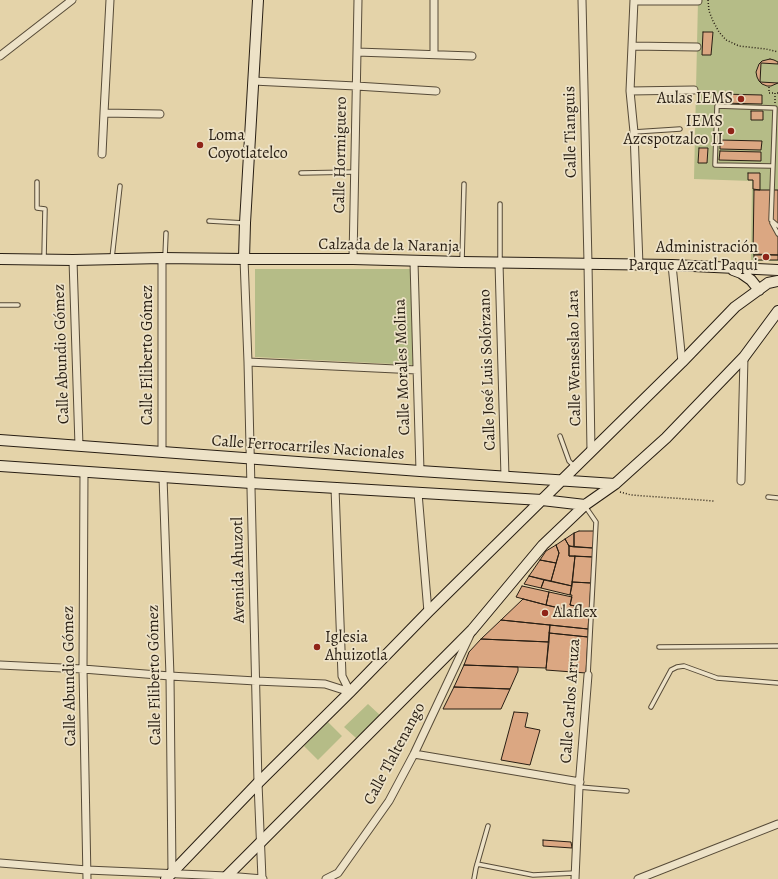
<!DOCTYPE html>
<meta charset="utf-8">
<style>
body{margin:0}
canvas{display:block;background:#e4d3a9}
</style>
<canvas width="778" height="879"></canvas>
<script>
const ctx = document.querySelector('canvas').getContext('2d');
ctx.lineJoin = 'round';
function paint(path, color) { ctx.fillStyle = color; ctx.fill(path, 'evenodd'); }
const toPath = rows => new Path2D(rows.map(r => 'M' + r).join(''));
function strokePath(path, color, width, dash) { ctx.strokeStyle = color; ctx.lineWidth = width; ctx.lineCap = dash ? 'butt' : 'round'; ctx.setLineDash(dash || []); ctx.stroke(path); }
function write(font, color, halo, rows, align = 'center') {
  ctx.font = font + ' Alegreya,serif'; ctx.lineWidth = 3.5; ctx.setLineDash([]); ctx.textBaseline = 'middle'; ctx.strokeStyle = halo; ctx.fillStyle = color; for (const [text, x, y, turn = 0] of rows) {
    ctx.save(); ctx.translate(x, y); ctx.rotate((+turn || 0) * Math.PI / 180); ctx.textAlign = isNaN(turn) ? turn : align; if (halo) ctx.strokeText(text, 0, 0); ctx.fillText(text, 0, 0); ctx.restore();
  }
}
paint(toPath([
 [698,0,778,0,778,261,751,261,752,181,694,179],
 [255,269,410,269,413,365,255,357],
 [368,704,381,716,356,738,344,727],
 [328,722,342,736,318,760,304,746]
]), '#b5bc87');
const building = toPath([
 [703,32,713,32,711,55,702,55,703,32],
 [770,59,774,60,778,62,778,64,761,63,760,82,778,83,771,86,767,86,762,84,759,81,757,77,756,72,759,64,762,61,770,59],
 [720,94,762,95,762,104,720,103,720,94],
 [751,111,763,111,763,120,751,120,751,111],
 [720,140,762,141,761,150,720,149,720,140],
 [699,148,708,148,707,163,698,163,699,148],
 [720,151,761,152,761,161,719,160,720,151],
 [748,173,760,173,760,190,753,189,753,180,748,180,748,173],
 [754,190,778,190,778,255,753,254,754,190],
 [754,255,778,255,778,260,754,260,754,255],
 [579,531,594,531,593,548,574,547,574,533,579,531],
 [574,533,574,547,569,546,565,539,574,533],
 [565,539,569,546,569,556,575,556,572,586,551,581,559,553,556,545,565,539],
 [556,545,559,553,556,563,540,560,546,551,556,545],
 [569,546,593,548,593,557,569,556,569,546],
 [575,556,593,557,591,583,572,582,575,556],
 [540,560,556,563,551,581,529,576,540,560],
 [529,576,544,580,541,588,524,584,529,576],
 [544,580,572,586,570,595,541,588,544,580],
 [572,582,591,583,589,614,574,611,575,606,570,605,572,595,570,595,572,582],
 [522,586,549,592,546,605,516,597,522,586],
 [549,592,572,597,570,605,575,606,574,611,546,605,549,592],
 [523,599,558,608,589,614,588,629,501,620,523,599],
 [501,620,550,625,549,642,481,639,501,620],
 [550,625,588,629,588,637,549,633,550,625],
 [549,633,588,637,586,673,546,670,549,633],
 [481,639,549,642,546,668,464,665,469,652,481,639],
 [464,665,518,667,518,671,510,689,454,687,464,665],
 [454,687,510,689,501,709,443,709,454,687],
 [514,712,528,713,525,727,540,730,530,765,501,760,514,712],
 [543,840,571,842,572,848,543,846,543,840]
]);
paint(building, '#dba782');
strokePath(building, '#281e13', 1);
const lane = toPath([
 [634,132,680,129],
 [772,166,715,165,717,106,775,108,771,220,778,226],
 [301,173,354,172],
 [37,182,37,208,45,209,44,258],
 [209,221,244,223],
 [772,223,778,234],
 [165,257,166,233],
 [112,258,120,186],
 [462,261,464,184],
 [500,262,500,204],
 [0,305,18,305],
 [560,436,569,461,574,466],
 [768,497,778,498],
 [585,506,596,522,588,675],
 [659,647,778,646],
 [651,707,671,670,677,667,684,666,717,678,778,683],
 [579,787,627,791],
 [477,864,533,875,575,873],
 [474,879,476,868,488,826]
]);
const street = toPath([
 [582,0,588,263,591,451],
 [634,0,630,91,634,132,639,265],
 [634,1,698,1],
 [632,46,697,47],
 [357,52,472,56],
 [434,54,434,0],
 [0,56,72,0],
 [253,81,356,86,436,91],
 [630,91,694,90],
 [104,113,160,114],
 [102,154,104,113,110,0],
 [162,258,162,452],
 [244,259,248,362,258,783,262,879],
 [353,259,358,0],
 [73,260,79,446],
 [414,262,420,471],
 [499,263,505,477],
 [672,265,682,362],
 [248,362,417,370],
 [84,472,83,669,87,879],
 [163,477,170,676,172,873],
 [741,481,744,357],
 [335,488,342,676,350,692],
 [418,493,428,612],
 [0,665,83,669,170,676,256,681,325,684,350,692],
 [414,754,580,782],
 [0,863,87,870,227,876,263,879],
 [326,879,338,873,389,801,414,754,470,635],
 [575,879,579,787,588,675],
 [638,879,778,824]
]);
const secondary = toPath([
 [0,259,73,260,162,258,244,259,353,259,462,262,672,265,778,270],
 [244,259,245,223,258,0],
 [733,270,741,273,751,280,759,290],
 [0,440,420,471,615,484],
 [0,466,251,483,542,500,585,505],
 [166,879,258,783,350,692,428,612,682,362,735,307,768,283,778,281],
 [224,879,472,630,543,545,585,505,615,484,666,438,744,357,778,311]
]);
strokePath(lane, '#574b38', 5.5);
strokePath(street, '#574b38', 9);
strokePath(secondary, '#281e13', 12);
strokePath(toPath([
 [708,0,709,11,713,21,719,32,726,40,739,46,766,49,778,52],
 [769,87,769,93,775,93],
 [775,103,775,93,778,93],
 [620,492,631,495,714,501]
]), '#281e13', 1.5, [1, 2]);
strokePath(lane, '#ede2c7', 3.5);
strokePath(street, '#ede2c7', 7);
strokePath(secondary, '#ede2c7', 10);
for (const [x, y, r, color] of [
 [741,99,4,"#8f2418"],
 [731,131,4,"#8f2418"],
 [200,145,4,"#8f2418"],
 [766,257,4,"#8f2418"],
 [545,613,4,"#8f2418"],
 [317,647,4,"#8f2418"]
]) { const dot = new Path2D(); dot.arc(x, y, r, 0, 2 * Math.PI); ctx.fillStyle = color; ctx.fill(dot); strokePath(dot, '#ede2c7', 1.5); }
write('16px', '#281e13', '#ede2c7', [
 ["Aulas IEMS",733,99],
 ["IEMS",723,122],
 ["Azcspotzalco II",723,140],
 ["Loma",208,136,"left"],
 ["Coyotlatelco",208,154,"left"],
 ["Administración",758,248],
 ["Parque Azcatl Paqui",758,266],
 ["Alaflex",553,613,"left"],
 ["Iglesia",325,638,"left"],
 ["Ahuizotla",325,656,"left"]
], 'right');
write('16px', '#281e13', '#ede2c7', [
 ["Calle Tianguis",571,132,-91],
 ["Calle Hormiguero",341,155,-89],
 ["Calzada de la Naranja",389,246,1],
 ["Calle Abundio Gómez",62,354,-92],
 ["Calle Filiberto Gómez",148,355,-90],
 ["Calle Wenseslao Lara",575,358,-91],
 ["Calle Morales Molina",403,367,-92],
 ["Calle José Luis Solórzano",488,370,-92],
 ["Calle Ferrocarriles Nacionales",308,448,4],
 ["Avenida Ahuzotl",239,570,-91],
 ["Calle Filiberto Gómez",155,675,-91],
 ["Calle Abundio Gómez",70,676,-91],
 ["Calle Carlos Arruza",571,701,-86],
 ["Calle Tlaltenango",395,754,-62]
]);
</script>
